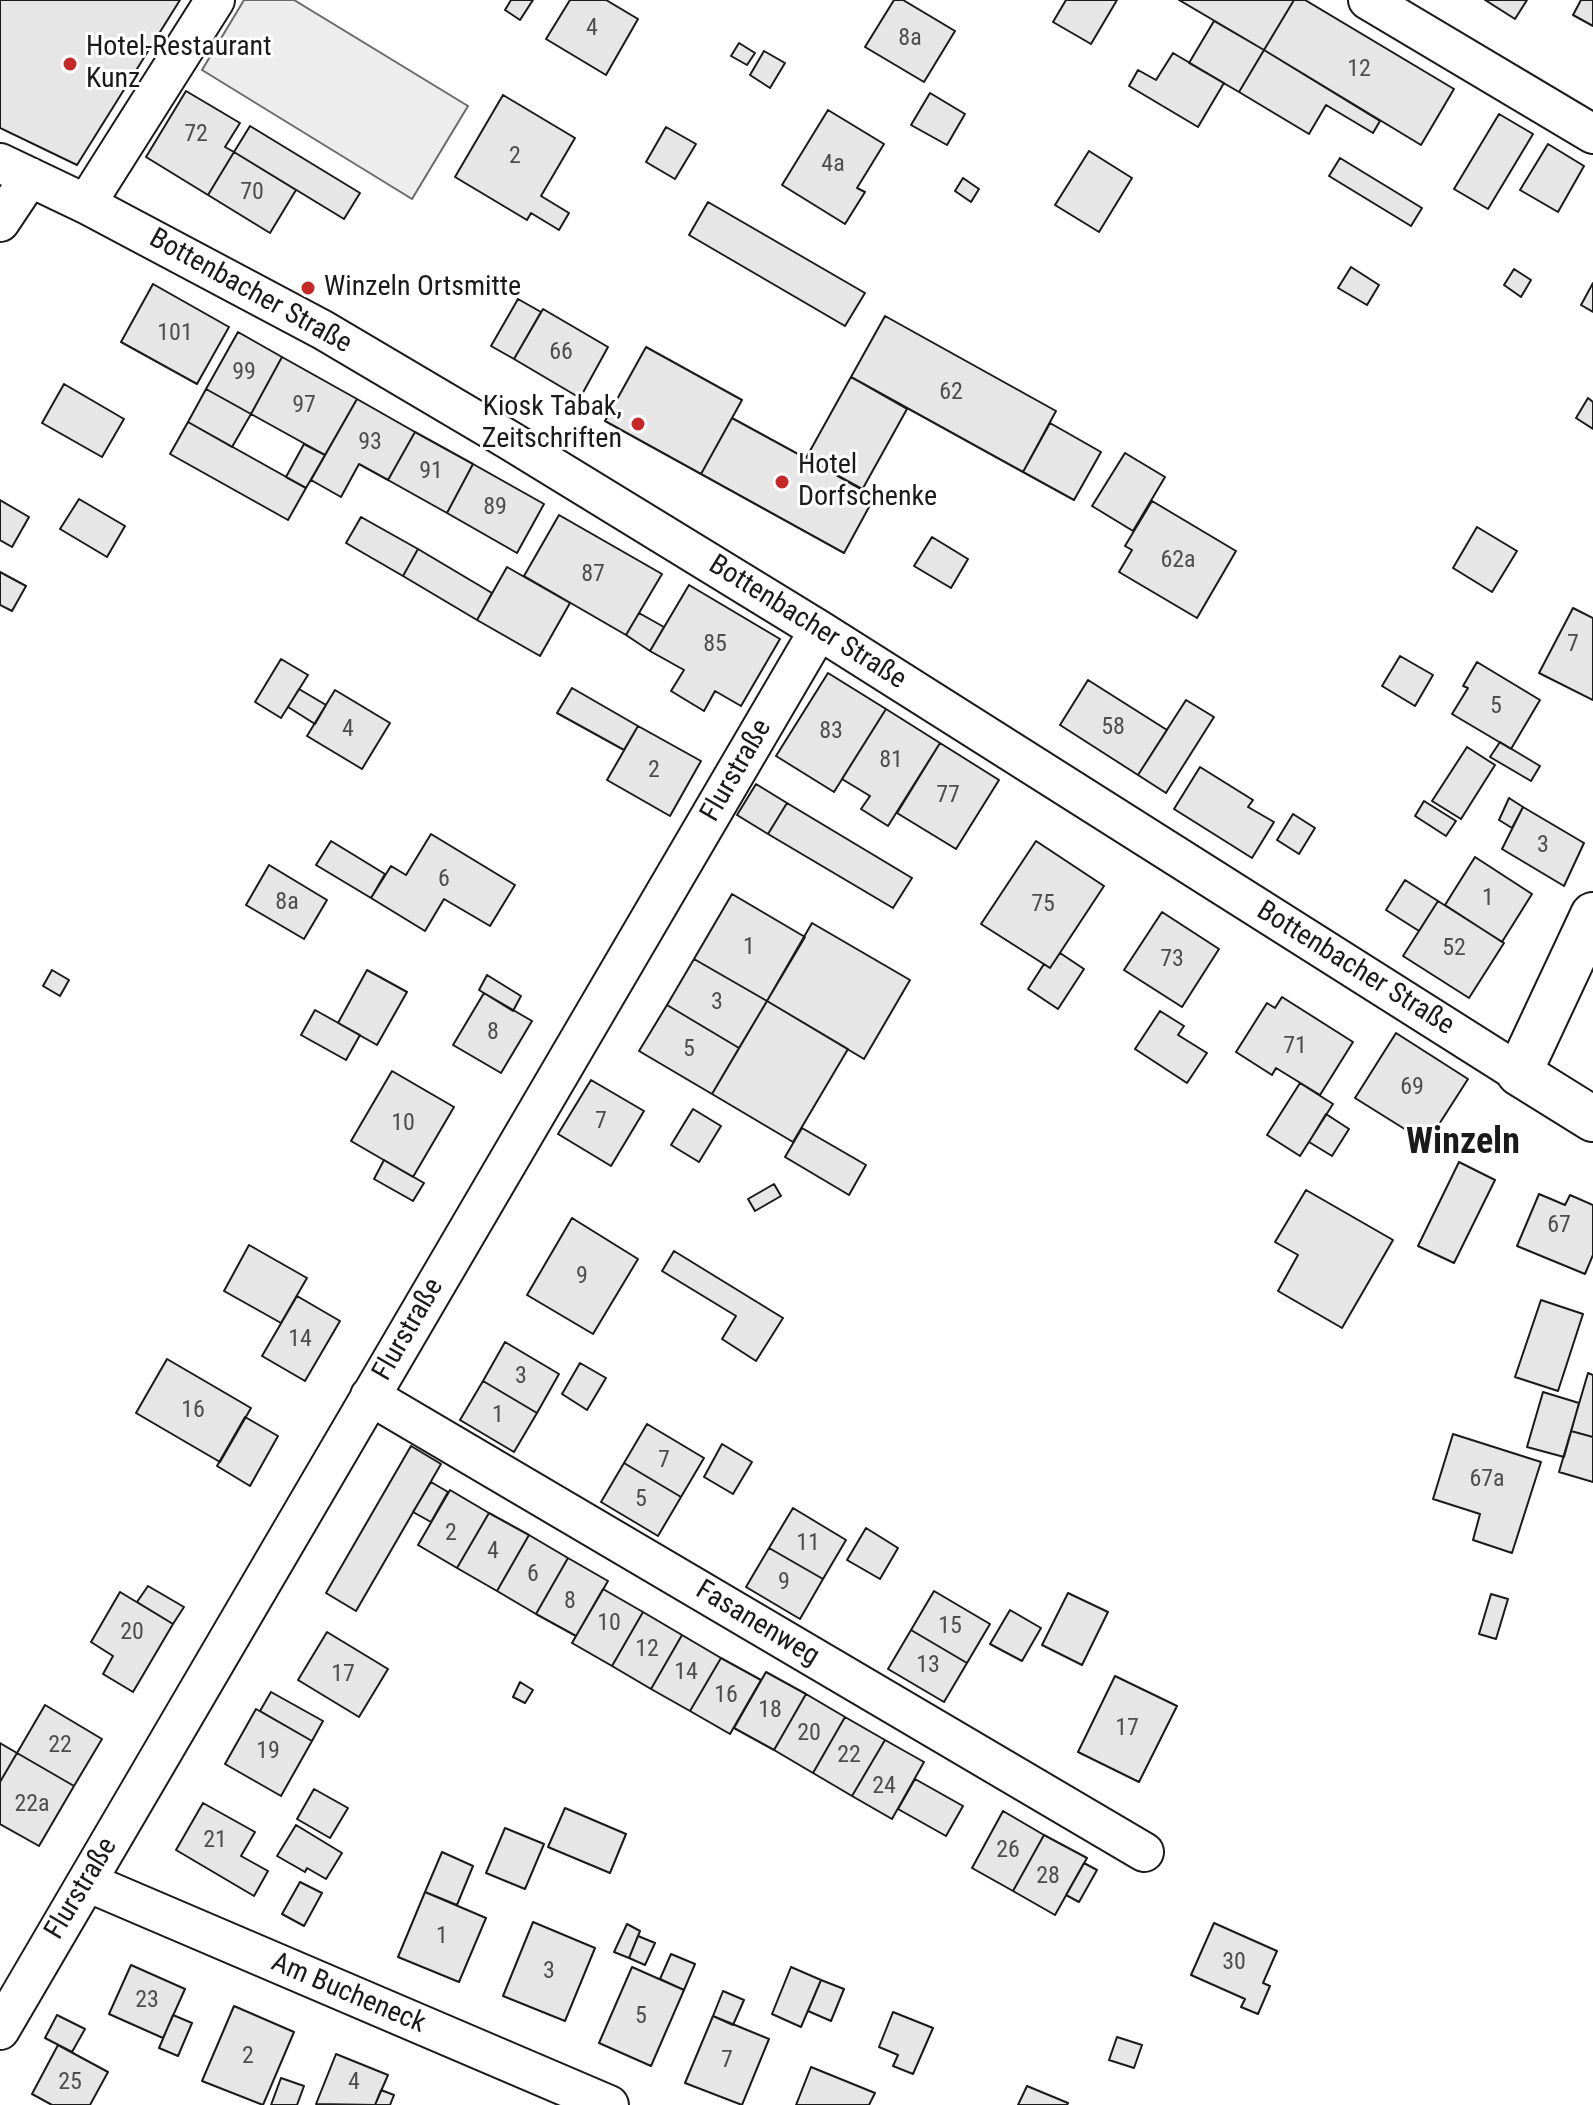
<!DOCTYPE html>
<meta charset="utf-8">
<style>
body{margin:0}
canvas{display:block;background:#fff}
</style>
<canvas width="1593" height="2105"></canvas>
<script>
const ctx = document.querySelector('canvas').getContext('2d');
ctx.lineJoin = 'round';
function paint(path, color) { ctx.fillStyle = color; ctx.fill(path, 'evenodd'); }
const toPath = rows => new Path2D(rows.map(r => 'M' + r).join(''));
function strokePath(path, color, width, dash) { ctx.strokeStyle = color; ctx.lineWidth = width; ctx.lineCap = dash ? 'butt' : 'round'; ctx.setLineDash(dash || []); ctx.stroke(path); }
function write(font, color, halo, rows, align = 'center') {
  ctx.font = font + ' "Roboto Condensed",sans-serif'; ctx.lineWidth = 6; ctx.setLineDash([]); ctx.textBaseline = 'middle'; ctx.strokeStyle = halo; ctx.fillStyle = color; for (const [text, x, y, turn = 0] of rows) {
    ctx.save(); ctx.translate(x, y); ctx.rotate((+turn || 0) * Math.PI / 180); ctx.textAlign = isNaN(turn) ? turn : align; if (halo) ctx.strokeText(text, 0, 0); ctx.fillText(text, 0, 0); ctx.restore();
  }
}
const built = toPath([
 [244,0,294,0,468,106,412,199,202,70,244,0]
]);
paint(built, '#ededed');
strokePath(built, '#6a6a6a', 2);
const building = toPath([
 [0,0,180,0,77,165,0,128,0,0],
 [511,0,533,0,520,20,505,10,511,0],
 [570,0,606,0,638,19,606,75,546,39,570,0],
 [894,0,903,0,955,31,924,82,865,47,894,0],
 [1066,0,1117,0,1091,44,1053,22,1066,0],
 [1179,0,1294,0,1264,50,1179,0],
 [1294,0,1305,0,1454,89,1421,145,1264,50,1294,0],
 [1485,0,1527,0,1515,19,1485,0],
 [1581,0,1593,0,1593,26,1573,15,1581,0],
 [1214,21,1264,50,1239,92,1189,63,1214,21],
 [739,43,755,53,747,65,731,56,739,43],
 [1264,50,1380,121,1373,133,1326,105,1309,134,1239,92,1264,50],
 [764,51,785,63,770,88,750,75,764,51],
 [1173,53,1224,83,1198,127,1129,86,1138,70,1156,80,1173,53],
 [186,91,240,123,225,147,234,152,208,195,146,157,186,91],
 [930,93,965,114,947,145,911,125,930,93],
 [503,95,575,138,541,196,569,213,559,230,531,213,527,220,455,177,503,95],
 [828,110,884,144,857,188,865,192,845,224,782,185,828,110],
 [1499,114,1533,134,1488,209,1454,189,1499,114],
 [250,126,360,193,344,219,234,152,250,126],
 [666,127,696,144,675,179,646,162,666,127],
 [1548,144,1584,166,1558,212,1520,190,1548,144],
 [1089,151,1132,178,1099,232,1055,205,1089,151],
 [234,152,296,190,270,233,208,195,234,152],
 [1340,158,1422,208,1411,226,1329,176,1340,158],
 [963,178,979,189,971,202,955,191,963,178],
 [708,202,865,293,845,326,689,235,708,202],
 [1351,267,1379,285,1367,305,1338,288,1351,267],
 [1514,269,1531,280,1521,297,1504,285,1514,269],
 [1593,283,1593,312,1581,305,1593,283],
 [153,284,229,327,197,384,121,342,153,284],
 [518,299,541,312,514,359,491,346,518,299],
 [543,309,608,347,580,398,514,359,543,309],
 [885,316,1056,411,1023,472,851,377,885,316],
 [238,332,282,357,251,414,206,389,238,332],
 [646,347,742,400,701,474,605,421,646,347],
 [282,357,357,399,325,455,251,414,282,357],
 [851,377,907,409,862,490,806,458,851,377],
 [64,384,124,419,102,457,42,423,64,384],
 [206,389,251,414,232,447,188,422,206,389],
 [1588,398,1593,402,1593,429,1576,418,1588,398],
 [357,399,415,432,388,480,359,464,341,497,311,480,357,399],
 [732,418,875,496,844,553,701,474,732,418],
 [188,422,306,488,288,520,170,454,188,422],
 [1050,423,1101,452,1074,500,1023,472,1050,423],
 [415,432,473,464,447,513,388,480,415,432],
 [304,444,325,455,306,488,286,477,304,444],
 [1125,453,1165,477,1133,531,1092,506,1125,453],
 [473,464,544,504,517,553,447,513,473,464],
 [79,499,125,526,107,557,60,529,79,499],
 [0,500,29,517,12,547,0,540,0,500],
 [1152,501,1236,551,1197,618,1119,572,1132,550,1125,546,1152,501],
 [559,515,662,574,626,635,524,576,559,515],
 [361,517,418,549,403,576,346,543,361,517],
 [1477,527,1517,551,1492,592,1453,568,1477,527],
 [932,537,968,559,951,588,914,566,932,537],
 [418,549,492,593,477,620,403,576,418,549],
 [507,567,570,603,540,656,477,620,507,567],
 [0,572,26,586,12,611,0,605,0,572],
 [689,585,780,639,741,706,715,691,704,711,671,691,684,670,650,651,689,585],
 [1573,608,1593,618,1593,700,1539,673,1573,608],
 [639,613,664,627,650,651,626,635,639,613],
 [1400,656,1433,675,1415,706,1382,686,1400,656],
 [281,659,308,675,281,718,255,702,281,659],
 [1477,662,1540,700,1511,749,1452,714,1468,688,1463,686,1477,662],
 [828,673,886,709,834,792,776,756,828,673],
 [1088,680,1167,730,1138,775,1060,725,1088,680],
 [572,688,638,726,624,750,557,713,572,688],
 [299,689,326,705,315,724,288,707,299,689],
 [335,690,390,723,362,769,307,736,335,690],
 [1186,700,1214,717,1166,793,1138,775,1186,700],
 [886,709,940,743,888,826,861,809,870,796,842,779,886,709],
 [638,726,701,761,670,816,607,780,638,726],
 [1500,742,1540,766,1531,781,1490,757,1500,742],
 [940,743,999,780,956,849,897,813,940,743],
 [1467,747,1495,765,1461,819,1432,801,1467,747],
 [1200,767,1253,800,1248,807,1274,822,1252,858,1174,809,1200,767],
 [756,784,787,803,768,834,737,815,756,784],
 [1509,798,1523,807,1512,828,1499,820,1509,798],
 [1424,801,1456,821,1446,836,1415,816,1424,801],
 [787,803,912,878,893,908,768,834,787,803],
 [1523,807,1584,843,1564,886,1502,849,1523,807],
 [1293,814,1315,828,1299,854,1277,840,1293,814],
 [431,834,515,885,490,926,444,899,425,931,371,898,391,866,406,875,431,834],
 [331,841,385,874,371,898,316,865,331,841],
 [1036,841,1104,886,1050,968,981,924,1036,841],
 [1475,857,1532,894,1502,942,1445,905,1475,857],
 [269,865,327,900,304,939,246,905,269,865],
 [1405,880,1438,901,1419,931,1386,910,1405,880],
 [732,894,805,937,767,1001,694,959,732,894],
 [1438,901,1504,943,1469,998,1403,956,1438,901],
 [1162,912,1219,949,1182,1007,1124,970,1162,912],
 [812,923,910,980,864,1059,767,1001,812,923],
 [1060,953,1084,969,1058,1009,1028,989,1044,964,1050,968,1060,953],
 [694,959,767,1001,739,1048,667,1005,694,959],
 [52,970,69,980,60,996,43,986,52,970],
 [367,970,407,992,377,1045,338,1023,367,970],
 [487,975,521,996,513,1011,479,990,487,975],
 [484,993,532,1021,501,1073,453,1045,484,993],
 [1282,997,1353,1042,1320,1095,1276,1068,1272,1075,1236,1052,1267,1003,1275,1008,1282,997],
 [767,1001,848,1049,793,1142,712,1094,767,1001],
 [667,1005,739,1048,712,1094,639,1051,667,1005],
 [315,1010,360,1035,346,1060,301,1035,315,1010],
 [1160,1011,1184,1026,1178,1035,1207,1053,1187,1083,1135,1049,1160,1011],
 [1396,1033,1468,1079,1427,1143,1355,1098,1396,1033],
 [392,1071,454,1107,413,1177,351,1141,392,1071],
 [591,1080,644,1111,611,1166,558,1134,591,1080],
 [1300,1083,1333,1104,1300,1156,1267,1135,1300,1083],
 [693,1109,721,1126,699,1162,671,1145,693,1109],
 [1326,1114,1349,1129,1332,1156,1309,1142,1326,1114],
 [802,1128,866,1165,849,1195,785,1157,802,1128],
 [384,1160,424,1183,413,1201,374,1179,384,1160],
 [1459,1162,1495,1180,1454,1263,1418,1246,1459,1162],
 [774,1184,781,1196,755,1211,748,1199,774,1184],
 [1306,1190,1393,1240,1342,1328,1278,1291,1298,1255,1275,1242,1306,1190],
 [1539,1194,1565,1205,1570,1195,1593,1205,1593,1255,1585,1274,1517,1246,1539,1194],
 [572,1218,638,1259,593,1334,527,1295,572,1218],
 [249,1245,307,1278,281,1323,224,1291,249,1245],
 [674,1251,783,1318,756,1361,722,1339,736,1316,662,1271,674,1251],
 [297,1296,340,1321,305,1381,262,1356,297,1296],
 [1541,1300,1583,1314,1558,1391,1515,1377,1541,1300],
 [505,1342,559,1374,537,1413,483,1381,505,1342],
 [167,1359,251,1408,220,1462,136,1413,167,1359],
 [580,1363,606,1378,587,1410,562,1394,580,1363],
 [1588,1373,1593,1375,1593,1437,1571,1431,1588,1373],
 [483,1381,537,1413,514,1452,460,1420,483,1381],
 [1543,1392,1579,1403,1564,1457,1527,1447,1543,1392],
 [245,1417,278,1436,250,1486,217,1466,245,1417],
 [647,1424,704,1458,681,1497,624,1463,647,1424],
 [1571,1431,1593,1437,1593,1482,1559,1472,1571,1431],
 [1453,1434,1541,1462,1512,1553,1473,1540,1480,1514,1433,1499,1453,1434],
 [722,1444,752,1462,733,1494,704,1477,722,1444],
 [411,1446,441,1464,356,1611,326,1593,411,1446],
 [624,1463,681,1497,658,1536,601,1502,624,1463],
 [431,1482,448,1492,431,1522,413,1512,431,1482],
 [450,1490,489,1513,457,1568,418,1545,450,1490],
 [793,1508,846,1540,823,1579,769,1548,793,1508],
 [489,1513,529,1535,497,1591,457,1568,489,1513],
 [866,1528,898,1548,880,1579,847,1560,866,1528],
 [529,1535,568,1558,536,1614,497,1591,529,1535],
 [769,1548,823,1579,800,1619,746,1587,769,1548],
 [568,1558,608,1581,576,1636,536,1614,568,1558],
 [148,1586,184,1607,173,1624,137,1602,148,1586],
 [603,1589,643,1612,612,1666,572,1643,603,1589],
 [934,1591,990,1624,967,1663,911,1630,934,1591],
 [120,1592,173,1624,133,1692,103,1674,113,1656,91,1642,120,1592],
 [1068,1593,1108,1612,1082,1665,1042,1645,1068,1593],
 [1491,1594,1508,1599,1496,1639,1479,1634,1491,1594],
 [1010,1610,1041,1628,1022,1661,990,1644,1010,1610],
 [643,1612,682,1635,651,1689,612,1666,643,1612],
 [911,1630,967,1663,944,1702,888,1669,911,1630],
 [327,1632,388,1669,359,1717,298,1680,327,1632],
 [682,1635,721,1658,690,1711,651,1689,682,1635],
 [721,1658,761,1680,730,1734,690,1711,721,1658],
 [766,1672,806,1694,774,1750,734,1728,766,1672],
 [1115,1676,1177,1706,1139,1782,1078,1752,1115,1676],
 [520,1682,533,1690,525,1703,513,1697,520,1682],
 [271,1692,323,1721,312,1741,260,1711,271,1692],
 [806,1694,845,1717,813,1773,774,1750,806,1694],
 [45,1705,102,1739,74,1786,17,1753,45,1705],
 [256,1709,312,1741,281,1796,225,1764,256,1709],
 [845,1717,885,1740,852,1796,813,1773,845,1717],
 [885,1740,924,1762,892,1819,852,1796,885,1740],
 [0,1743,17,1753,0,1782,0,1743],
 [17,1753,74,1786,39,1846,0,1824,0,1782,17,1753],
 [915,1779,963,1806,946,1836,898,1809,915,1779],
 [314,1789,348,1808,330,1838,297,1819,314,1789],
 [203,1803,255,1832,241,1856,268,1871,254,1896,176,1850,203,1803],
 [565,1808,626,1834,610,1873,548,1847,565,1808],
 [1003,1811,1044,1835,1013,1891,972,1868,1003,1811],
 [296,1825,342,1853,326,1879,307,1868,305,1872,277,1856,296,1825],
 [505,1828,544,1844,525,1889,486,1873,505,1828],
 [1044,1835,1087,1858,1055,1915,1013,1891,1044,1835],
 [442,1852,473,1866,457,1905,425,1892,442,1852],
 [1084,1863,1097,1870,1079,1902,1066,1895,1084,1863],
 [300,1882,322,1893,304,1926,282,1914,300,1882],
 [425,1892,486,1918,459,1982,398,1957,425,1892],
 [533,1922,595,1948,565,2021,503,1996,533,1922],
 [1214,1923,1277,1951,1263,1983,1270,1986,1258,2014,1241,2007,1245,1999,1191,1975,1214,1923],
 [627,1924,640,1931,629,1958,614,1952,627,1924],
 [638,1936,655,1943,645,1965,629,1958,638,1936],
 [671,1954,695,1964,684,1990,660,1979,671,1954],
 [131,1965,185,1989,163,2038,109,2014,131,1965],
 [632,1967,684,1990,651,2066,599,2043,632,1967],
 [791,1967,821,1980,801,2027,772,2014,791,1967],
 [821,1980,844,1989,831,2021,808,2011,821,1980],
 [723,1991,744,2000,733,2025,713,2016,723,1991],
 [234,2006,294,2032,263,2105,202,2081,234,2006],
 [893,2012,933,2028,913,2074,893,2066,898,2055,879,2047,893,2012],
 [57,2015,85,2029,72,2052,45,2038,57,2015],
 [173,2015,192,2023,178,2056,159,2048,173,2015],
 [713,2016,769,2039,742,2105,685,2083,713,2016],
 [1117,2037,1142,2045,1134,2068,1109,2060,1117,2037],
 [58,2045,108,2072,90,2105,52,2105,32,2094,58,2045],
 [336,2054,388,2075,375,2105,316,2104,336,2054],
 [811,2067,875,2093,869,2105,796,2105,811,2067],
 [281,2078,304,2086,297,2105,271,2105,281,2078],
 [1027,2086,1068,2103,1067,2105,1018,2105,1027,2086],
 [381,2090,394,2095,390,2105,375,2105,381,2090]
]);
paint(building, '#e6e6e6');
strokePath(building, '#1a1a1a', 2);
const minor = toPath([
 [1368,0,1593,134],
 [0,163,86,204,323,330,509,440,819,630,1519,1073],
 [86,204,215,0],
 [0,222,30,177],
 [370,1396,1144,1852],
 [87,1882,609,2105],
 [0,2030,819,630]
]);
const tertiary = toPath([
 [1593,915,1519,1073,1593,1119]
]);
strokePath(minor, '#1a1a1a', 42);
strokePath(tertiary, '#1a1a1a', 48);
strokePath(minor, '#fff', 38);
strokePath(tertiary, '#fff', 44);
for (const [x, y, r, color] of [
 [70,64,8,"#c62828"],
 [308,288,8,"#c62828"],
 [638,424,8,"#c62828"],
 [782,482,8,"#c62828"]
]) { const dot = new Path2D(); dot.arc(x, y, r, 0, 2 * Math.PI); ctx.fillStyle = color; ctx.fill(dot); strokePath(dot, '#fff', 3); }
write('24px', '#4d4d4d', null, [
 ["4",592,29],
 ["8a",910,39],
 ["12",1359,70],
 ["72",196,135],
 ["2",515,157],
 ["4a",833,165],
 ["70",252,193],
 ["101",175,334],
 ["66",561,353],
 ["99",244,373],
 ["62",951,393],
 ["97",304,406],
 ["93",370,443],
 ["91",431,472],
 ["89",495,508],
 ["62a",1178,561],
 ["87",593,575],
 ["85",715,645],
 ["7",1573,645],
 ["5",1496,707],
 ["58",1113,728],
 ["4",348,730],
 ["83",831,732],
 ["81",891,761],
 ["2",654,771],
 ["77",948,796],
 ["3",1543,846],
 ["6",444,880],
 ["1",1488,899],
 ["8a",287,903],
 ["75",1043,905],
 ["1",749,948],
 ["52",1454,949],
 ["73",1172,960],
 ["3",717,1003],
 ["8",493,1033],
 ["71",1295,1047],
 ["5",689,1050],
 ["69",1412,1088],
 ["7",601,1122],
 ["10",403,1124],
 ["67",1559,1226],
 ["9",582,1277],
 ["14",300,1340],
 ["3",521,1377],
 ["16",193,1411],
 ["1",498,1416],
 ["7",664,1461],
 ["67a",1487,1480],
 ["5",641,1500],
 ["2",451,1534],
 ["11",808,1544],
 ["4",493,1552],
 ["6",533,1575],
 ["9",784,1583],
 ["8",570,1602],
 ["10",609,1624],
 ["15",950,1627],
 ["20",132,1633],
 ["12",647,1650],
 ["13",928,1666],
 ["14",686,1673],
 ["17",343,1675],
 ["16",726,1696],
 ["18",770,1711],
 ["17",1127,1729],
 ["20",809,1734],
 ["22",60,1746],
 ["19",268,1752],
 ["22",849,1756],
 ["24",884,1787],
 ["22a",32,1805],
 ["21",215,1841],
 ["26",1008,1851],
 ["28",1048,1877],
 ["1",442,1937],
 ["30",1234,1963],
 ["3",549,1972],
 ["23",147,2001],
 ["5",641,2017],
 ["2",248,2057],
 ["7",727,2061],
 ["25",70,2083],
 ["4",354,2083]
]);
write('28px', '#1a1a1a', '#fff', [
 ["Hotel-Restaurant",86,48],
 ["Kunz",86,80],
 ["Winzeln Ortsmitte",324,288],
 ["Kiosk Tabak,",622,408,"right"],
 ["Zeitschriften",622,440,"right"],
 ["Hotel",798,466],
 ["Dorfschenke",798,498]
], 'left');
write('28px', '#1a1a1a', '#fff', [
 ["Bottenbacher Straße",250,292,29],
 ["Bottenbacher Straße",807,623,32],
 ["Flurstraße",737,771,-60],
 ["Bottenbacher Straße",1355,969,32],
 ["Flurstraße",409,1330,-60],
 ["Fasanenweg",757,1624,31],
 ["Flurstraße",82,1889,-59],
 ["Am Bucheneck",348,1994,23]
]);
write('bold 36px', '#1a1a1a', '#fff', [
 ["Winzeln",1463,1144]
]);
</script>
